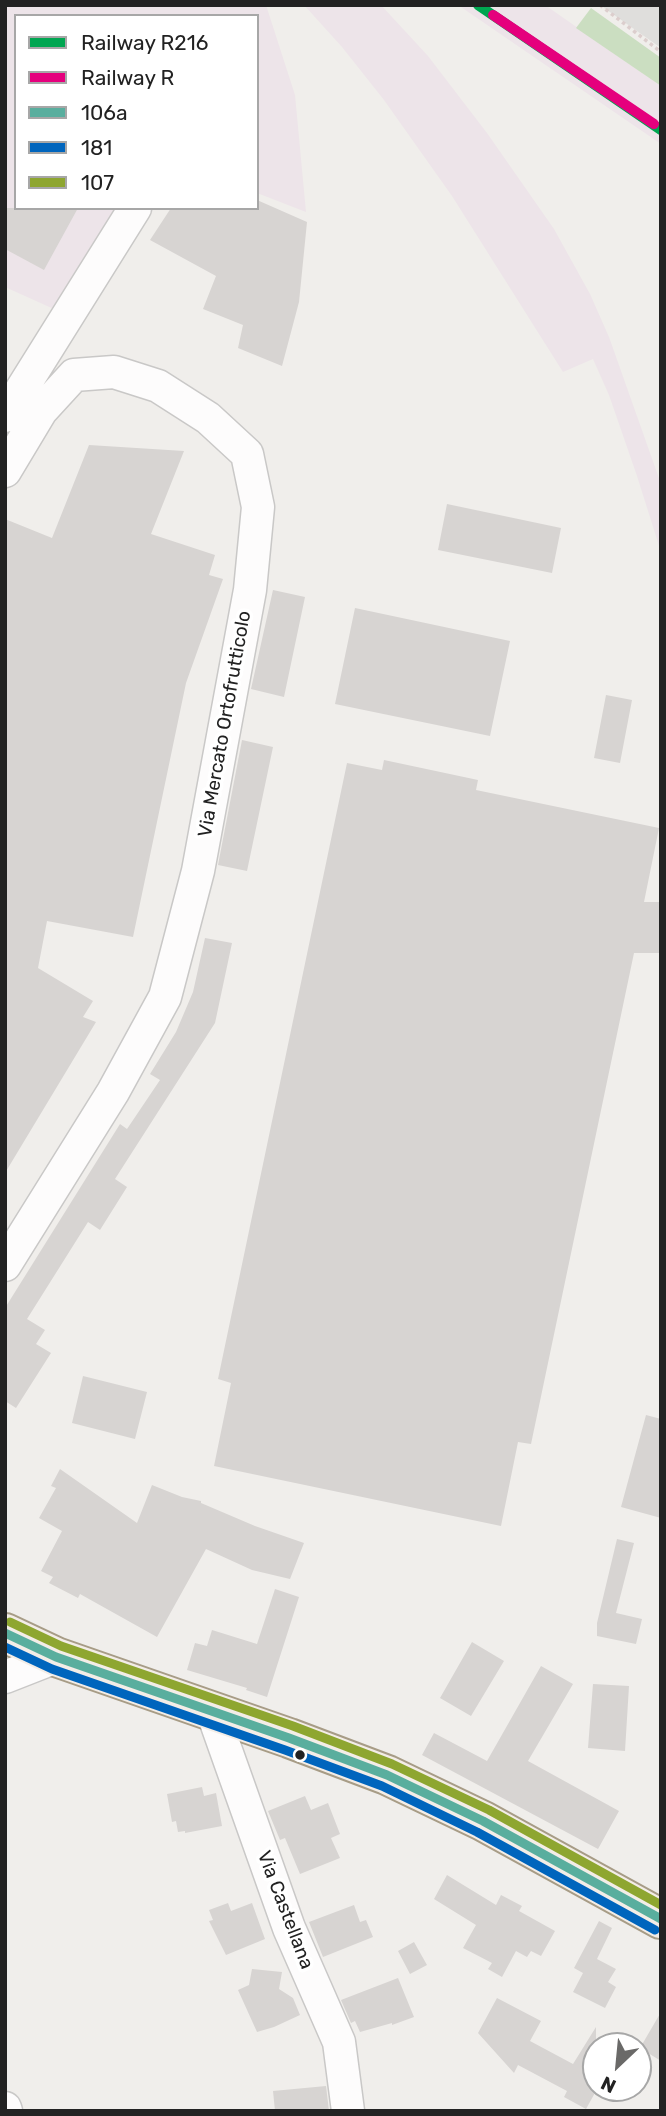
<!DOCTYPE html>
<style>
body{margin:0}
#map{position:relative;width:666px;height:2116px;overflow:hidden;background:#f0eeeb;font-family:Rubik,sans-serif}
canvas{display:block}
.frame{position:absolute;inset:0;border:7px solid #222;pointer-events:none}
.legend{position:absolute;left:14px;top:14px;width:245px;height:196px;box-sizing:border-box;background:#fff;border:2px solid #a7a7a7;margin:0;padding:9px 12px;list-style:none;font-size:21px;color:#222}
.legend li{display:flex;align-items:center;gap:14px;height:35px}
.legend b{width:35px;border:2px solid #a7a7a7}
.north{position:absolute;left:582px;top:2032px;width:70px;height:70px;box-sizing:border-box;background:#fff;border:2px solid #a7a7a7;border-radius:50%;rotate:206deg;font-size:19px;font-weight:700;line-height:28px;text-align:center;color:#222}
.north::after{content:'';display:block;margin:auto;width:24px;height:32px;background:#6a6968;clip-path:polygon(50% 0,100% 100%,50% 72%,0 100%)}
</style>
<div id="map">
<canvas width="666" height="2116"></canvas>
<div class="frame"></div>
<ul class="legend">
<li><b style="height:9px;background:#00a651"></b>Railway R216</li>
<li><b style="height:9px;background:#e5007d"></b>Railway R</li>
<li><b style="height:9px;background:#59ae9e"></b>106a</li>
<li><b style="height:9px;background:#0065bd"></b>181</li>
<li><b style="height:9px;background:#8ea630"></b>107</li>
</ul>
<div class="north">N</div>
</div>
<script>
const ctx = document.querySelector('canvas').getContext('2d');
ctx.lineJoin = 'round';
function paint(path, color) { ctx.fillStyle = color; ctx.fill(path, 'evenodd'); }
const toPath = rows => new Path2D(rows.map(r => 'M' + r).join(''));
function strokePath(path, color, width, dash) { ctx.strokeStyle = color; ctx.lineWidth = width; ctx.lineCap = dash ? 'butt' : 'round'; ctx.setLineDash(dash || []); ctx.stroke(path); }
function write(font, color, halo, rows, align = 'center') {
  ctx.font = font + ' Rubik,sans-serif'; ctx.lineWidth = 7; ctx.setLineDash([]); ctx.textBaseline = 'middle'; ctx.strokeStyle = halo; ctx.fillStyle = color; for (const [text, x, y, turn = 0] of rows) {
    ctx.save(); ctx.translate(x, y); ctx.rotate((+turn || 0) * Math.PI / 180); ctx.textAlign = isNaN(turn) ? turn : align; if (halo) ctx.strokeText(text, 0, 0); ctx.fillText(text, 0, 0); ctx.restore();
  }
}
paint(toPath([
 [600,5,661,5,661,48]
]), '#dfdedc');
paint(toPath([
 [5,5,266,5,295,95,306,212,257,193,257,16,16,16,16,208,118,208,56,310,5,287],
 [304,5,381,5,428,56,487,133,554,229,590,294,609,337,661,484,661,552,637,476,609,395,593,359,563,372,452,196,384,100,342,47],
 [458,5,545,5,661,86,661,144]
]), '#ede4e9');
paint(toPath([
 [591,8,661,58,661,86,576,28]
]), '#cbdec1');
paint(toPath([
 [257,200,307,222,299,302,282,366,238,348,243,325,203,309,216,276,150,240,171,208,257,208],
 [5,208,78,208,44,270,5,249],
 [89,445,184,451,151,534,215,555,209,575,223,579,186,683,133,937,47,921,38,968,93,1001,83,1017,96,1022,5,1173,5,519,52,538],
 [447,504,561,528,552,573,438,550],
 [273,590,305,597,284,697,251,689],
 [355,608,510,641,490,736,335,704],
 [606,695,632,700,620,763,594,758],
 [242,740,273,747,247,871,218,865],
 [384,760,478,780,476,790,659,828,644,902,661,902,661,953,634,953,531,1444,518,1442,501,1526,214,1466,231,1383,218,1379,347,763,382,770],
 [205,938,232,943,215,1023,115,1179,127,1187,100,1230,88,1222,27,1319,45,1330,36,1344,51,1353,16,1408,5,1401,5,1308,120,1124,127,1129,160,1080,150,1074,176,1032,193,992],
 [83,1376,147,1392,135,1439,72,1423],
 [646,1415,661,1419,661,1518,621,1507],
 [60,1469,137,1523,152,1485,182,1497,201,1501,201,1503,255,1526,304,1543,290,1579,252,1570,206,1549,157,1637,80,1594,78,1598,49,1583,53,1577,41,1571,62,1531,39,1518,56,1488,51,1486],
 [617,1539,634,1543,616,1613,642,1619,636,1644,597,1636,597,1623],
 [275,1589,299,1597,267,1697,246,1690,247,1688,187,1670,195,1643,207,1646,212,1630,257,1644],
 [472,1642,504,1661,471,1716,440,1698],
 [541,1666,573,1684,528,1761,619,1811,598,1849,422,1755,434,1733,487,1761],
 [593,1684,629,1686,625,1751,588,1748],
 [202,1787,204,1796,216,1793,222,1826,185,1833,185,1831,178,1832,176,1821,172,1822,167,1794],
 [305,1796,311,1810,328,1803,340,1834,331,1838,340,1858,300,1874,285,1838,280,1840,268,1811],
 [447,1875,496,1905,501,1895,522,1906,519,1911,555,1931,541,1956,531,1951,527,1957,516,1951,502,1977,488,1969,492,1963,463,1948,476,1925,434,1899],
 [228,1903,231,1911,252,1903,265,1939,226,1955,209,1921,213,1920,209,1910],
 [354,1905,360,1922,366,1920,373,1937,323,1957,309,1922],
 [599,1921,612,1928,597,1959,616,1969,608,1982,616,1987,605,2008,573,1992,583,1973,574,1968],
 [414,1942,427,1965,410,1974,398,1951],
 [252,1969,282,1972,279,1989,293,1998,300,2015,274,2027,257,2032,238,1990,249,1985],
 [398,1978,414,2017,392,2025,392,2023,360,2032,355,2021,351,2023,341,2000],
 [497,1998,541,2021,530,2041,573,2064,596,2027,596,2091,586,2109,564,2097,567,2091,518,2065,514,2073,478,2033],
 [661,2012,661,2061,640,2048],
 [326,2086,329,2111,275,2111,273,2091]
]), '#d7d4d2');
const minor = toPath([
 [5,416,135,208],
 [5,471,41,411,74,375,114,372,158,386,208,418,247,454,258,507,250,590,198,871,165,997,113,1092,5,1265],
 [5,1677,56,1657],
 [212,1711,289,1928,339,2042,348,2111],
 [5,2108,6,2111]
]);
const major = toPath([
 [5,1633,56,1657,289,1738,387,1775,483,1821,661,1919]
]);
strokePath(minor, '#c9c8c7', 35);
strokePath(major, '#a79c86', 42);
strokePath(toPath([
 [600,5,661,52]
]), '#dccecd', 3.5, [3.5, 3.5]);
strokePath(minor, '#fdfcfc', 32);
strokePath(major, '#f3ede7', 38);
strokePath(toPath([
 [5,1633,56,1657,289,1738,387,1775,483,1821,661,1919]
]), '#59ae9e', 9);
strokePath(toPath([
 [5,1647,52,1669,285,1750,382,1786,477,1832,655,1930]
]), '#0065bd', 9);
strokePath(toPath([
 [10,1622,61,1646,293,1726,392,1764,489,1810,661,1905]
]), '#8ea630', 9);
strokePath(toPath([
 [478,5,661,130]
]), '#00a651', 10);
strokePath(toPath([
 [493,15,654,124]
]), '#e5007d', 10);
for (const [x, y, r, color] of [
 [300,1755,6,"#222"]
]) { const dot = new Path2D(); dot.arc(x, y, r, 0, 2 * Math.PI); ctx.fillStyle = color; ctx.fill(dot); strokePath(dot, '#fff', 2.5); }
write('19px', '#222', '#fff', [
 ["Via Mercato Ortofrutticolo",225,724,-80],
 ["Via Castellana",285,1910,69]
]);
</script>
